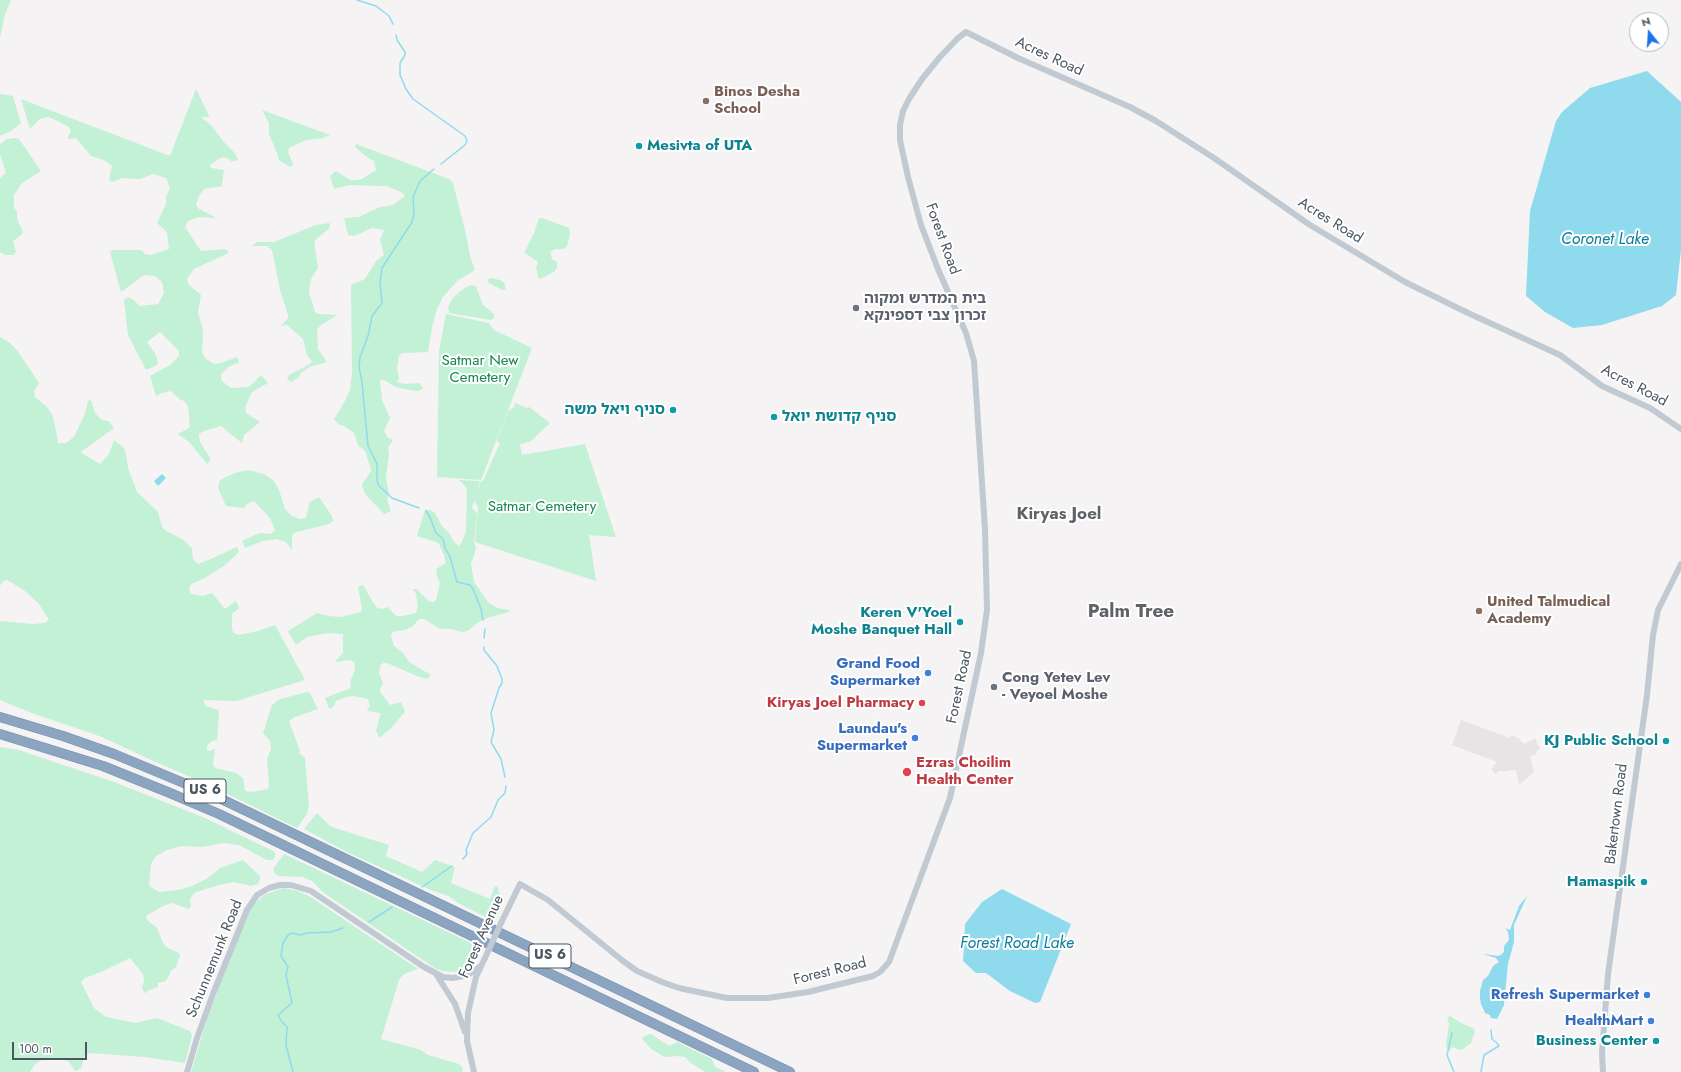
<!DOCTYPE html>
<meta charset="utf-8">
<style>
body{margin:0}
#map{position:relative;width:1681px;height:1072px;overflow:hidden;background:#f5f3f3;font-family:Jost,sans-serif}
canvas{display:block}
.north{position:absolute;left:1629px;top:12px;width:40px;height:40px;box-sizing:border-box;background:#fff;border:1px solid #b7bbc0;border-radius:50%;rotate:343deg;font-size:11px;font-weight:700;line-height:16px;text-align:center;color:#4a5661}
.north::after{content:'';display:block;margin:auto;width:14px;height:18px;background:#1a73e8;clip-path:polygon(50% 0,100% 100%,50% 72%,0 100%)}
.scale{position:absolute;left:12px;top:1042px;width:75px;height:18px;box-sizing:border-box;border:2px solid #4a5661;border-top:0;padding-left:5px;font-size:12px;line-height:14px;white-space:nowrap;color:#4a5661;-webkit-text-stroke:3px #fff;paint-order:stroke}
</style>
<div id="map">
<canvas width="1681" height="1072"></canvas>
<div class="north">N</div>
<div class="scale">100 m</div>
</div>
<script>
const ctx = document.querySelector('canvas').getContext('2d');
ctx.lineJoin = 'round';
function paint(path, color) { ctx.fillStyle = color; ctx.fill(path, 'evenodd'); }
const toPath = rows => new Path2D(rows.map(r => 'M' + r).join(''));
function strokePath(path, color, width, dash) { ctx.strokeStyle = color; ctx.lineWidth = width; ctx.lineCap = dash ? 'butt' : 'round'; ctx.setLineDash(dash || []); ctx.stroke(path); }
function write(font, color, halo, rows, align = 'center') {
  ctx.font = font + ' Jost,"Noto Sans Hebrew",sans-serif'; ctx.lineWidth = 4; ctx.setLineDash([]); ctx.textBaseline = 'middle'; ctx.strokeStyle = halo; ctx.fillStyle = color; for (const [text, x, y, turn = 0] of rows) {
    ctx.save(); ctx.translate(x, y); ctx.rotate((+turn || 0) * Math.PI / 180); ctx.textAlign = isNaN(turn) ? turn : align; if (halo) ctx.strokeText(text, 0, 0); ctx.fillText(text, 0, 0); ctx.restore();
  }
}
paint(toPath([
 [1461,720,1510,738,1511,735,1518,738,1524,744,1535,738,1540,749,1536,751,1537,754,1530,756,1534,772,1519,785,1516,770,1509,770,1509,771,1499,771,1496,774,1491,770,1497,762,1452,745]
]), '#e6e4e5');
paint(toPath([
 [0,0,11,0,5,14,0,38],
 [196,89,209,116,209,117,201,117,211,125,223,141,234,152,238,159,236,161,231,161,227,158,222,157,210,165,211,168,224,170,222,186,204,189,199,196,196,205,199,209,215,217,215,218,200,217,188,221,185,227,201,251,226,249,229,253,194,269,188,277,187,281,189,285,201,295,198,312,203,330,202,352,206,359,214,364,221,363,237,357,239,360,238,363,230,366,221,374,221,380,228,386,232,388,249,387,261,375,268,383,252,392,245,407,246,413,260,422,244,435,242,443,221,426,204,431,199,434,200,442,210,458,210,461,207,464,189,442,178,434,189,428,190,426,188,406,184,401,179,399,171,391,162,393,156,396,150,376,170,365,179,356,179,351,160,332,147,342,156,355,158,363,157,365,146,370,128,335,124,300,128,297,132,299,140,306,158,304,164,293,162,282,155,276,144,275,121,292,110,252,113,250,139,250,143,251,144,254,151,255,169,249,167,232,157,223,166,204,166,197,170,188,167,180,166,178,153,174,140,179,123,178,112,182,109,179,112,166,104,160,91,156,76,138,68,139,68,136,71,132,69,127,49,117,40,119,30,129,21,99,170,156],
 [0,94,13,96,21,123,11,131,0,136],
 [262,110,330,135,323,138,306,140,289,148,288,152,293,164,292,166,290,167,279,160,277,153,269,134,269,123],
 [15,138,19,139,41,171,22,183,14,195,14,208,17,211,17,219,23,232,21,235,13,241,16,252,13,255,5,255,0,252,0,178,6,173,0,154,0,144,7,139],
 [356,144,449,179,453,183,466,234,470,256,475,270,457,281,443,297,437,309,432,327,428,352,403,353,399,355,397,369,399,379,397,382,404,384,419,383,423,388,421,390,417,391,404,389,396,387,382,379,380,381,382,400,390,418,384,431,388,438,393,440,388,448,389,453,386,478,389,495,387,500,391,511,384,514,366,495,362,486,363,483,371,471,371,469,365,451,358,445,354,433,344,426,338,424,334,419,345,401,350,390,352,373,351,285,365,279,376,261,384,255,380,240,384,230,372,228,354,236,348,235,344,218,359,217,380,207,393,205,405,196,403,193,387,186,379,186,350,185,334,189,330,176,336,171,350,180,356,180,362,179,376,170,374,161,368,158,355,147],
 [539,218,542,218,569,228,570,235,567,246,564,249,555,249,550,252,552,259,557,262,557,268,554,272,540,279,538,277,536,268,538,262,525,253,525,251,534,233],
 [330,223,329,229,317,238,314,242,318,268,311,279,309,292,315,312,318,314,337,315,320,326,317,329,318,349,327,362,309,367,301,373,298,378,291,382,287,379,289,375,310,364,312,361,307,355,303,339,287,325,281,326,288,318,288,315,280,290,272,250,267,246,251,246,258,242,274,242,316,225],
 [490,278,500,280,504,283,506,289,502,290,489,283,487,280],
 [470,285,476,286,483,305,494,314,494,318,491,320,449,313,448,307,452,299,459,292],
 [446,314,489,323,494,330,532,348,481,480,437,477,439,351],
 [0,337,10,343,17,350,39,383,34,391,35,397,46,406,52,414,55,425,58,443,66,443,74,437,85,414,88,401,91,400,95,413,102,420,109,421,114,428,85,449,81,452,83,454,100,464,109,454,114,440,124,448,126,454,128,468,137,492,158,512,162,527,166,531,182,539,192,548,193,559,198,564,211,559,237,547,239,552,224,566,205,578,191,584,189,589,191,594,203,596,212,593,225,609,236,601,239,608,232,614,232,628,233,632,238,635,258,631,275,625,305,680,236,701,203,700,206,706,218,710,219,715,217,740,212,741,207,745,207,750,208,751,215,749,213,765,215,768,236,773,243,778,245,791,251,792,268,789,269,785,267,760,271,748,270,741,263,733,272,705,280,699,308,692,310,693,318,709,295,717,289,721,300,751,299,753,305,758,309,806,307,814,297,828,209,785,149,759,102,737,29,712,0,700,0,621,33,624,45,623,49,620,39,604,24,590,7,580,3,581,0,586],
 [515,403,527,408,529,407,550,423,531,441,519,445,520,445,522,455,585,444,616,537,589,535,596,581,475,542,478,507,474,500,481,481,483,481,500,443,497,442,497,440,508,411,514,407],
 [248,470,264,474,274,481,279,490,285,509,292,516,300,519,306,518,310,502,319,497,332,516,333,521,329,524,293,533,292,537,292,550,286,542,276,539,263,541,245,548,242,541,255,535,261,533,271,534,275,530,270,518,254,501,247,504,244,508,226,506,218,488,220,480,235,473],
 [459,480,480,481,472,508,476,512,477,515,474,542,476,549,471,564,474,582,488,602,497,608,509,610,509,612,487,618,477,623,468,631,462,632,451,629,440,629,424,619,419,619,412,627,404,630,392,632,391,636,394,646,403,653,409,662,431,675,427,679,417,676,387,663,383,663,380,666,379,673,383,683,380,689,380,692,390,705,401,702,405,712,390,729,379,738,376,730,380,716,380,713,368,711,367,709,370,706,368,699,353,696,346,697,336,701,333,707,329,709,325,698,351,688,350,682,355,670,354,662,350,660,335,662,343,653,343,634,328,633,307,637,296,645,288,631,317,613,329,616,340,617,361,612,362,609,358,586,363,585,376,607,381,609,388,607,394,614,397,616,402,616,416,613,418,606,416,594,413,589,416,589,429,601,433,602,436,600,440,583,437,576,436,569,446,563,444,555,439,544,436,542,417,536,425,510,430,510,435,513,442,526,449,533,454,542,459,546,461,543,466,532,467,491,465,486],
 [0,747,19,750,114,782,205,818,275,852,275,857,273,860,267,860,239,845,224,843,202,847,182,846,167,850,156,856,151,864,149,884,151,887,159,892,178,890,192,886,208,878,220,868,243,860,260,876,260,880,258,884,251,886,234,882,219,885,196,892,192,896,190,899,191,906,189,909,172,903,163,906,146,916,147,920,157,928,163,943,166,947,179,953,180,955,176,967,171,971,166,981,158,983,158,987,149,990,146,993,144,992,142,988,144,981,143,974,130,958,101,972,85,978,81,982,94,1008,106,1017,136,1023,157,1018,190,1031,192,1036,185,1063,145,1057,90,1053,84,1056,82,1067,77,1071,75,1071,69,1062,63,1059,42,1060,35,1064,30,1072,0,1072],
 [317,813,330,826,338,829,389,845,386,856,422,872,435,860,455,867,451,883,490,899,495,886,497,886,503,903,495,922,458,903,449,896,433,891,349,853,304,829],
 [284,854,471,943,474,945,476,950,475,962,470,967,458,972,443,971,436,969,324,893,312,881,302,877,279,876,275,874,273,869],
 [283,888,295,890,309,896,418,969,404,974,399,980,381,1039,421,1050,428,1055,459,1064,463,1068,462,1072,191,1072,206,1022,241,928,250,910,255,903,264,895],
 [1450,1016,1461,1023,1473,1028,1475,1031,1471,1043,1463,1049,1459,1050,1453,1047,1449,1051,1446,1046,1449,1024,1447,1018],
 [651,1034,669,1046,677,1042,712,1059,715,1067,726,1072,705,1072,691,1063,685,1057,677,1056,664,1057,650,1048,642,1039,644,1036]
]), '#c3f1d5');
paint(toPath([
 [1647,71,1681,102,1681,250,1676,295,1662,306,1602,325,1573,328,1545,312,1526,296,1530,211,1556,121,1562,112,1590,88],
 [162,474,166,478,158,486,154,481],
 [1002,889,1071,924,1040,1002,1035,1003,1010,991,986,973,976,973,963,961,965,924,982,902],
 [1527,896,1514,925,1514,942,1508,964,1504,1005,1497,1019,1491,1018,1490,1015,1485,1013,1481,1004,1480,998,1480,991,1483,980,1488,976,1493,966,1499,962,1496,958,1483,954,1499,956,1504,952,1504,946,1509,940,1508,932,1505,928,1510,930,1519,906]
]), '#90daee');
strokePath(toPath([
 [357,0,376,6,389,16,393,24],
 [396,35,397,40,405,52,405,55,400,63,400,75,406,89,413,99,465,136,467,141,465,145,441,164],
 [419,508,392,498,379,486,377,481,377,464,368,446,362,382,359,367,360,357,368,336,372,316,382,303,380,283,382,268,412,222,414,213,413,197,420,181,434,169],
 [426,511,430,517,436,533,443,539,445,548,450,557,457,582,470,585,473,589,481,609,483,620],
 [484,638,485,629],
 [484,647,484,650,497,666,502,679,502,683,499,688,491,713,494,730,491,742,501,759,505,777],
 [463,859,467,854,466,850,473,833,491,817,498,800,505,793,506,786],
 [422,887,452,866],
 [369,922,392,907],
 [1452,1033,1447,1055,1454,1072],
 [293,1072,286,1045,287,1027,282,1022,278,1015,292,1003,286,975,288,967,281,956,283,943,288,935,292,933,300,935,307,933,331,932,343,928],
 [1481,1072,1484,1055,1499,1046,1497,1043,1492,1039,1491,1030]
]), '#90daee', 1.5);
const highway = toPath([
 [0,717,63,736,114,754,215,796,790,1072],
 [0,734,103,766,170,793,219,814,754,1072]
]);
strokePath(highway, '#7690ad', 10);
strokePath(toPath([
 [502,921,520,884,548,900,623,961,637,971,662,982,679,988,727,998,768,998,808,992,873,976,880,972,889,962,950,798,981,653,987,610,985,529,974,361,966,333,938,269,921,225,908,177,900,140,900,125,903,111,909,99,922,79,939,58,958,38,966,32,1018,58,1130,107,1156,121,1214,158,1310,225,1405,282,1468,313,1560,355,1602,386,1650,408,1681,429],
 [436,974,455,1004,465,1032],
 [187,1072,197,1038,213,994,247,910,257,895,269,888,280,885,291,885,311,891,424,967,443,977,453,978,468,975,481,966],
 [474,1072,467,1041,468,1013,476,977,485,958],
 [1603,1072,1602,1053,1608,974,1647,695,1653,635,1658,610,1681,564]
]), '#c1cad2', 6);
strokePath(highway, '#8ba5c1', 9);
strokePath(toPath([
 [485,958,502,921]
]), '#c1cad2', 6);
for (const [x, y, r, color] of [
 [706,101,4,"#8d6e63"],
 [639,146,4,"#0f9aa8"],
 [856,308,4,"#6b7280"],
 [673,410,4,"#0f9aa8"],
 [774,417,4,"#0f9aa8"],
 [1479,611,4,"#8d6e63"],
 [960,622,4,"#0f9aa8"],
 [928,673,4,"#3f7fe0"],
 [994,687,4,"#6b7280"],
 [922,703,4,"#e0444e"],
 [915,738,4,"#3f7fe0"],
 [1666,741,4,"#0f9aa8"],
 [907,772,5,"#e0444e"],
 [1644,882,4,"#0f9aa8"],
 [1647,995,4,"#3f7fe0"],
 [1651,1021,4,"#3f7fe0"],
 [1656,1041,4,"#0f9aa8"]
]) { const dot = new Path2D(); dot.arc(x, y, r, 0, 2 * Math.PI); ctx.fillStyle = color; ctx.fill(dot); strokePath(dot, '#fff', 1.5); }
for (const [x, y, w] of [
 [205,791,42],
 [550,956,42]
]) { const box = new Path2D(); box.roundRect(x - w / 2, y - 12, w, 24, 3); ctx.fillStyle = '#fff'; ctx.fill(box); strokePath(box, '#4a5661', 1); }
write('bold 14px', '#4a5661', null, [
 ["US 6",205,791],
 ["US 6",550,956]
]);
write('15px', '#4a5661', '#fff', [
 ["Acres Road",1049,57,25],
 ["Acres Road",1330,221,32],
 ["Forest Road",942,239,70],
 ["Acres Road",1634,386,28],
 ["Forest Road",960,687,-78],
 ["Bakertown Road",1617,814,-83],
 ["Forest Avenue",482,937,-66],
 ["Schunnemunk Road",215,959,-68],
 ["Forest Road",830,972,-14]
]);
write('bold 15px', '#785e54', '#fff', [
 ["Binos Desha",714,92],
 ["School",714,109],
 ["United Talmudical",1487,602],
 ["Academy",1487,619]
], 'left');
write('bold 15px', '#0d838f', '#fff', [
 ["Mesivta of UTA",647,146,"left"],
 ["סניף ויאל משה",665,410],
 ["סניף קדושת יואל",782,417,"left"],
 ["Keren V'Yoel",952,613],
 ["Moshe Banquet Hall",952,630],
 ["KJ Public School",1658,741],
 ["Hamaspik",1636,882],
 ["Business Center",1648,1041]
], 'right');
write('bold 15px', '#5b616d', '#fff', [
 ["בית המדרש ומקוה",864,299],
 ["זכרון צבי דספינקא",864,316],
 ["Cong Yetev Lev",1002,678],
 ["- Veyoel Moshe",1002,695]
], 'left');
write('15px', '#17864f', '#fff', [
 ["Satmar New",480,361],
 ["Cemetery",480,378],
 ["Satmar Cemetery",542,507]
]);
write('bold 15px', '#366cbe', '#fff', [
 ["Grand Food",920,664],
 ["Supermarket",920,681],
 ["Laundau's",907,729],
 ["Supermarket",907,746],
 ["Refresh Supermarket",1639,995],
 ["HealthMart",1643,1021]
], 'right');
write('bold 15px', '#be3a42', '#fff', [
 ["Kiryas Joel Pharmacy",914,703],
 ["Ezras Choilim",916,763,"left"],
 ["Health Center",916,780,"left"]
], 'right');
write('italic 16px', '#0c7c9b', '#fff', [
 ["Coronet Lake",1605,240],
 ["Forest Road Lake",1017,944]
]);
write('bold 17px', '#5f6368', '#fff', [
 ["Kiryas Joel",1059,515]
]);
write('bold 19px', '#5f6368', '#fff', [
 ["Palm Tree",1131,612]
]);
</script>
